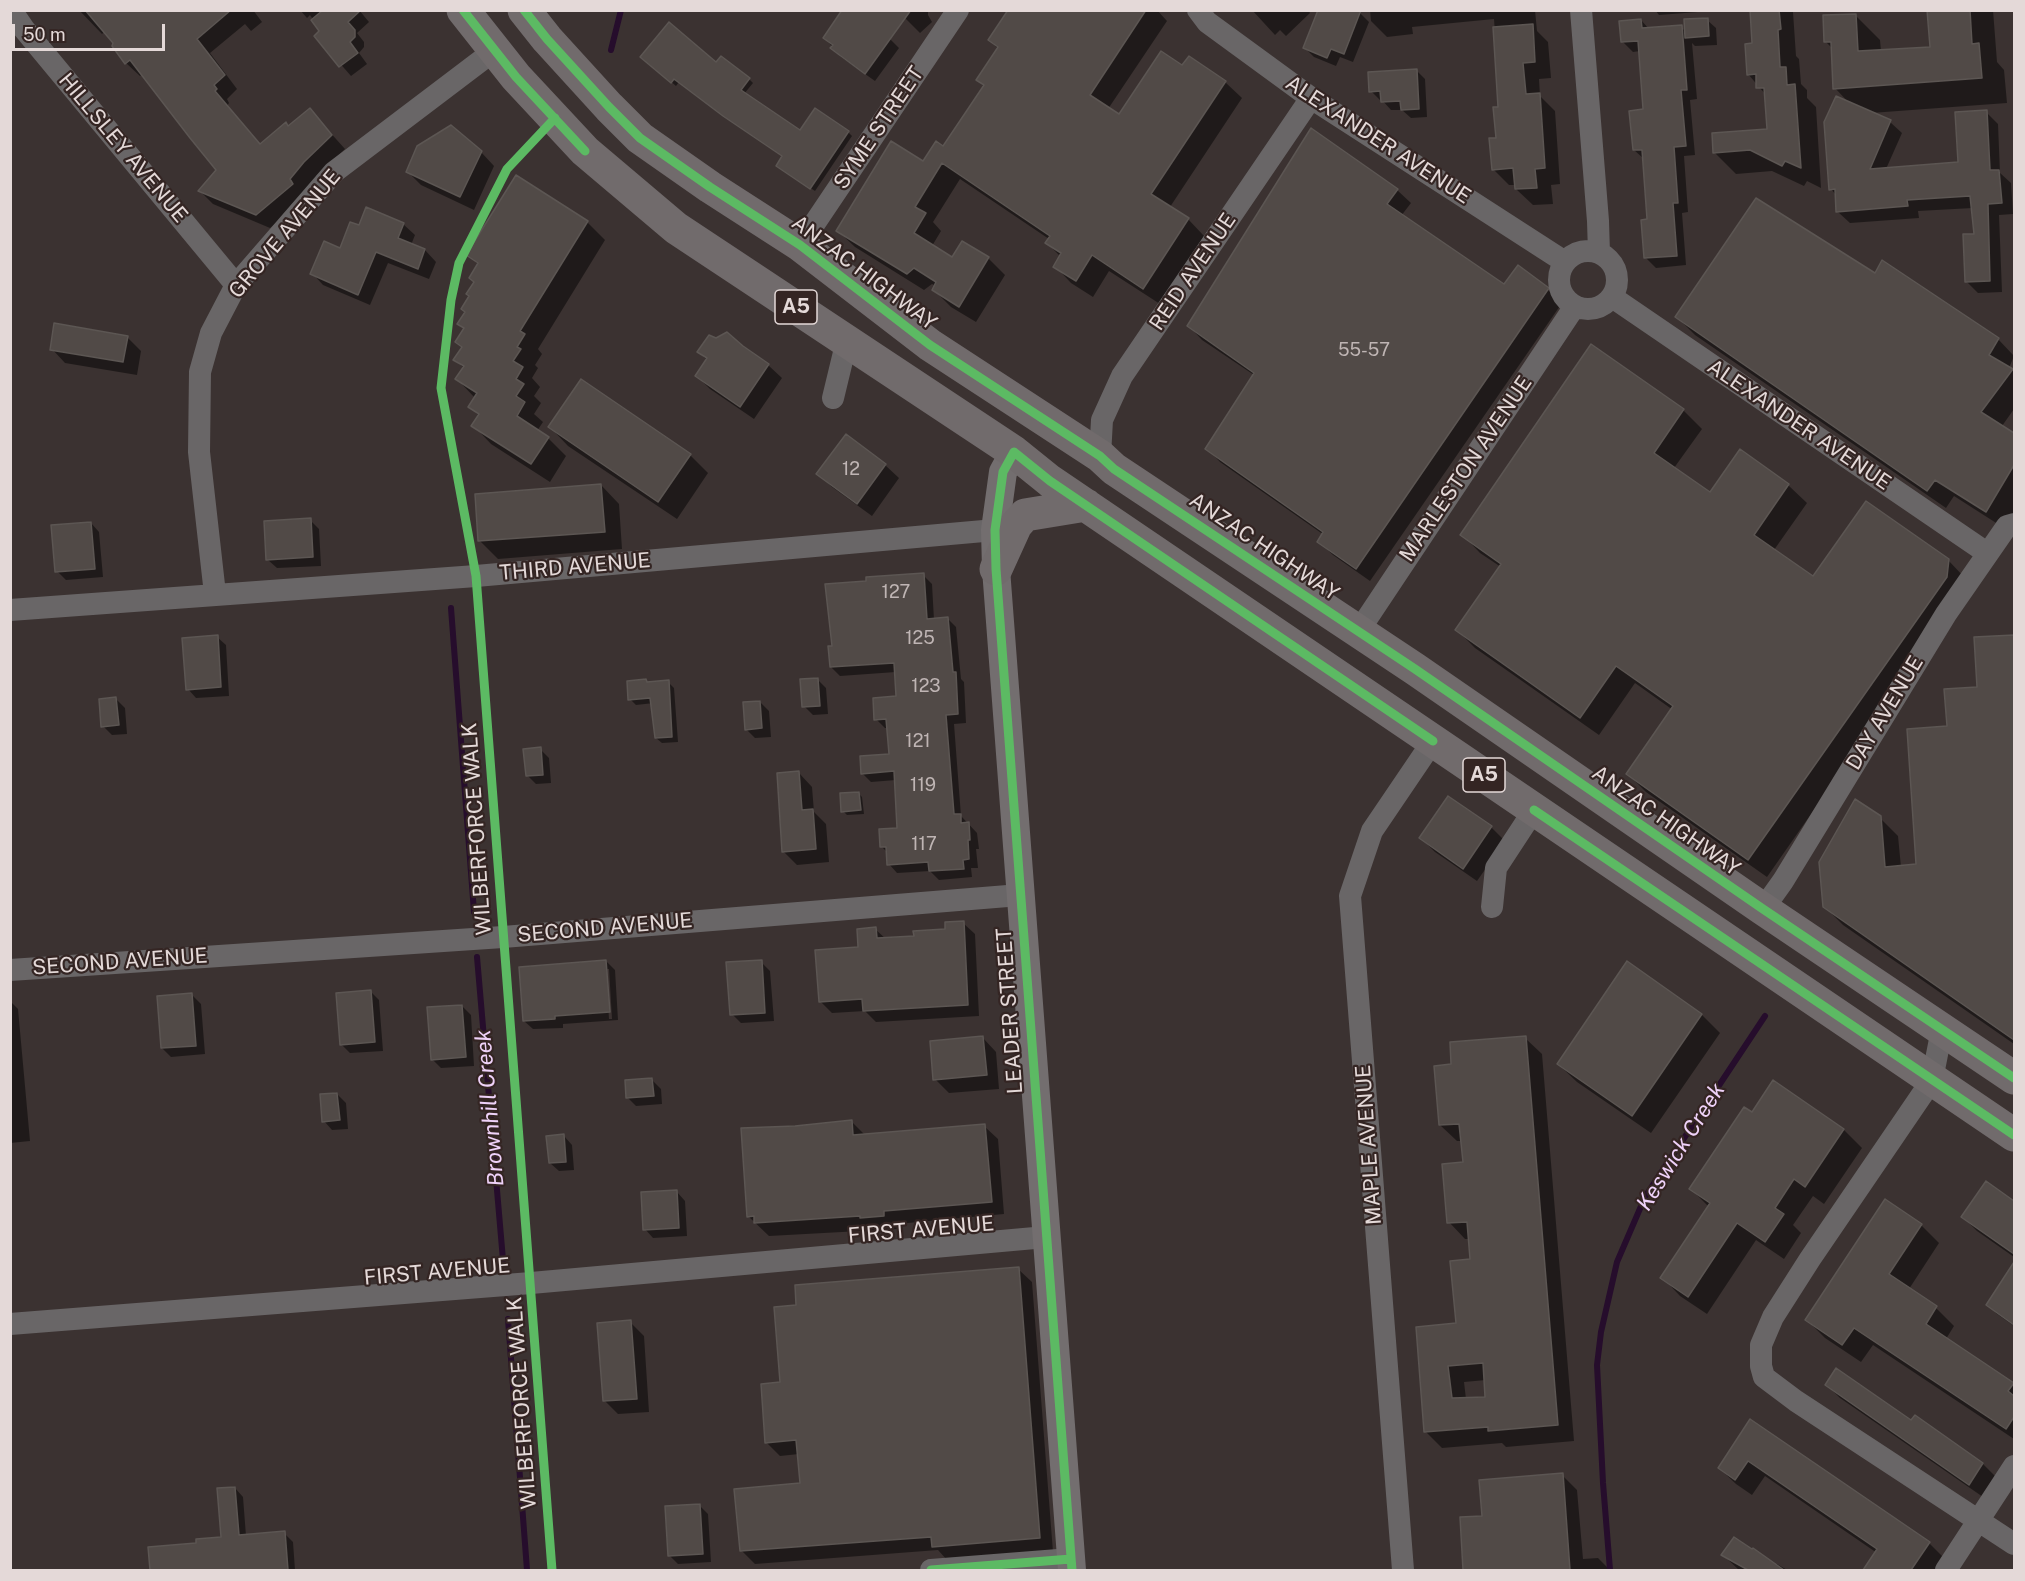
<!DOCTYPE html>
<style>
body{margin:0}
#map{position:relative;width:2025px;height:1581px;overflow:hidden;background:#3b3231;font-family:"Public Sans",sans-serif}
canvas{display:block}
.frame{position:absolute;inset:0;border:12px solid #e4d9d8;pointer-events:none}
.scale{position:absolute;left:12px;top:24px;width:153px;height:27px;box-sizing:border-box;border:3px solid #e4d9d8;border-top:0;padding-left:8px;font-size:18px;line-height:21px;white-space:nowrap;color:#e4d9d8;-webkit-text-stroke:4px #342523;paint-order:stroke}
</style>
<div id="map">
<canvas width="2025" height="1581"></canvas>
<div class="frame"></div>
<div class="scale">50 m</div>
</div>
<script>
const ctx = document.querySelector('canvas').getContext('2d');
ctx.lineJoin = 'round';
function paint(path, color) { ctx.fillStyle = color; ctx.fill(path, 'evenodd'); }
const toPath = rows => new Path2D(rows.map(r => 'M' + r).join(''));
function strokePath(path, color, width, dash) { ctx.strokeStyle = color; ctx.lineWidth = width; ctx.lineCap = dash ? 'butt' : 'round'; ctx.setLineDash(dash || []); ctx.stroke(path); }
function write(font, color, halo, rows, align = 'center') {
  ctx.font = font + ' "Public Sans",sans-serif'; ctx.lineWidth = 4.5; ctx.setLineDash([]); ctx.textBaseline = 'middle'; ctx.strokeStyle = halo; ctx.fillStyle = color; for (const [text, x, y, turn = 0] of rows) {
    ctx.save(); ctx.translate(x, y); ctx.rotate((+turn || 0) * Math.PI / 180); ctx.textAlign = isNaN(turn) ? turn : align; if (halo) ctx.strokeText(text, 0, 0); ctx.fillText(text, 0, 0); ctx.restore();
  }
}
paint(toPath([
 [79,10,253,10,262,22,251,31,245,24,210,53,237,89,227,99,229,103,227,106,261,145,289,127,310,110,345,149,317,175,306,198,270,228,213,204,200,191,218,170,143,74,140,76,126,63,105,31,102,34],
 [300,10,359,10,369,22,357,33,364,42,364,47,359,53,367,64,351,76,316,36,321,31,310,15,307,18],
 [850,10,890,39,899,48,875,81,841,57,825,38],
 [897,10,928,10,928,15,932,22,920,33],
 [1010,10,1157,10,1167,21,1108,109,1119,116,1183,67,1225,82,1242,98,1170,207,1188,219,1204,236,1160,304,1109,271,1093,297,1071,283,1055,266,1061,257,1047,243,1049,239,960,179,933,222,941,231,932,246,953,259,988,258,1005,275,976,322,951,307,934,290,936,286,932,284,924,290,855,247,838,231,943,148,984,87,978,80,998,49,990,40],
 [1252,10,1308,10,1310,13,1286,36,1280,30,1275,35],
 [1354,10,1360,13,1369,22,1353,62,1340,57,1336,66,1314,57,1305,48],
 [1370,10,1535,10,1537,31,1548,42,1551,78,1539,79,1540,96,1555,111,1560,184,1551,185,1553,204,1533,205,1516,189,1516,185,1509,185,1493,169,1500,108,1494,19,1412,27,1413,34,1387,37,1371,21],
 [1655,10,1698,10,1698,12,1659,15],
 [1751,10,1793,12,1796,56,1799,59,1801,84,1807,90,1807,98,1816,107,1821,188,1807,181,1804,186,1772,171,1736,174,1715,153,1768,130,1766,95,1748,74,1753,45],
 [1930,10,1993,10,1997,62,2004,70,2007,103,1871,113,1890,122,1902,133,1886,169,1959,163,1986,112,1998,124,2000,173,2011,183,2013,214,1999,215,2002,292,1978,293,1966,281,1975,236,1973,208,1918,211,1919,218,1850,223,1838,212,1836,195,1831,189,1849,103,1835,88,1832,48,1826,42,1855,15,1880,40,1881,51,1930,48],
 [1641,20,1649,29,1681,27,1686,32,1707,20,1716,28,1717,45,1695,46,1692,43,1697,99,1690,100,1695,155,1684,156,1688,212,1682,213,1686,265,1656,268,1646,258,1648,220,1644,159,1634,150,1645,111,1640,51,1633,52,1623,42],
 [646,60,749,79,753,83,744,94,800,132,848,132,852,136,815,191,782,169,784,157,679,82,676,86],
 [1416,70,1425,79,1427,117,1411,118,1402,110,1391,110,1382,100,1380,100,1371,91],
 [481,152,494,166,474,210,421,185,407,171],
 [1397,190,1411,203,1401,216,1505,286,1519,267,1548,290,1562,303,1370,581,1333,555,1319,542,1324,535,1220,462,1207,448,1254,375,1202,340,1189,326],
 [587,222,605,240,538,349,542,354,535,365,538,368,532,378,540,387,534,396,541,403,534,414,543,422,537,431,548,438,566,456,550,482,491,444,473,425,479,416,470,406,475,398,457,379,464,368,455,360,463,348,457,342,465,330,459,324,467,312,479,265,468,255],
 [403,224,415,235,411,245,425,250,436,262,429,279,388,263,370,305,323,285,312,273,341,250,359,227],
 [1876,275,1998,339,2014,356,2009,368,2014,372,2014,409,2002,426,2014,435,2014,512,2004,528,1954,496,1946,508,1695,335,1677,317],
 [127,337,141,351,137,375,65,363,52,349],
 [1592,346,1683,410,1702,429,1674,468,1710,494,1740,451,1788,485,1807,503,1774,550,1813,578,1948,560,1966,579,1964,595,1767,877,1646,792,1628,774,1673,710,1635,683,1599,735,1475,648,1457,630,1501,567,1480,553,1462,534],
 [742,347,768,365,782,378,754,419,710,389,697,376,707,360,699,352],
 [550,427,690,455,708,473,677,519,568,446],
 [885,465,899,478,872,516,832,487,818,474],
 [601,485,619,504,622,549,498,559,480,541],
 [310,520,319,529,321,566,277,568,268,560],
 [91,523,99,532,103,577,66,580,57,571],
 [923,575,932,584,934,620,948,619,956,627,961,679,964,682,966,723,954,724,961,816,977,833,979,849,976,849,978,868,971,868,972,877,939,880,930,871,897,873,889,864,888,853,881,846,899,829,896,780,871,782,862,773,891,755,889,728,885,728,876,719,898,698,896,672,840,676,831,667,833,647,868,582],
 [2014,636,2014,1044,1843,925,1824,906,1880,818,1898,836,1901,867,1918,865,1948,727,1979,688,1975,638],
 [217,637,226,645,229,696,196,698,188,689],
 [817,679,826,688,828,714,813,715,804,706],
 [646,681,649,683,668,682,674,688,678,742,662,743,656,738,654,703,636,705,630,699],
 [116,699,125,708,127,734,112,735,103,726],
 [760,702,769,711,771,737,755,738,746,729],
 [540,749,549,758,551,783,536,784,527,775],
 [799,773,812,787,814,812,826,824,829,862,797,865,783,851],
 [858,793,862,797,864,814,847,815,843,811],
 [1449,798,1491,827,1505,841,1477,881,1435,852,1421,838],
 [963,923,975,934,979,1016,876,1022,865,1011,832,1013,820,1001,875,929,886,939,916,937,947,930],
 [606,961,615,970,618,1020,563,1024,563,1028,533,1029,524,1021],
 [606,969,609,969,612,1019,609,1019],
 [761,962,770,971,774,1021,741,1023,732,1014],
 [1627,963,1702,1015,1720,1033,1651,1133,1577,1082,1558,1064],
 [371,992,379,1000,383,1051,350,1053,341,1044],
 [192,995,201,1004,205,1054,171,1057,162,1048],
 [10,1001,18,1009,30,1141,10,1143],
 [462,1006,471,1015,474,1066,441,1068,432,1059],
 [983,1038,996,1052,999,1089,949,1093,935,1079],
 [1525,1038,1542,1054,1574,1441,1506,1447,1502,1443,1442,1448,1425,1431,1457,1325,1472,1260,1470,1239,1465,1239,1449,1222,1464,1164,1462,1141,1457,1141,1440,1125,1453,1066],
 [1486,1380,1487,1398,1466,1399,1464,1382],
 [652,1080,661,1089,662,1104,636,1106,628,1098],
 [1774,1082,1844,1130,1862,1148,1824,1204,1813,1196,1793,1225,1801,1233,1784,1259,1756,1240,1707,1314,1680,1296,1662,1277,1709,1207,1691,1189,1752,1114],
 [337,1094,346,1103,348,1129,332,1130,324,1121],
 [852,1122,865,1135,984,1126,998,1139,1004,1214,897,1224,897,1229,769,1236,748,1216,795,1128],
 [564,1136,572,1145,574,1170,559,1171,550,1163],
 [1986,1183,2014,1203,2014,1257,1977,1231,1963,1217],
 [677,1192,685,1201,687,1236,653,1238,645,1229],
 [1921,1225,1939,1243,1909,1289,1936,1308,1954,1326,1946,1339,2014,1385,2014,1439,1873,1345,1861,1362,1825,1338,1807,1320],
 [1018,1269,1032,1282,1053,1552,947,1560,938,1550,755,1564,741,1550,801,1484,799,1454,780,1456,766,1442,781,1384],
 [2007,1277,2014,1282,2014,1326,1997,1314,1988,1305],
 [630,1322,644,1336,649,1412,618,1414,605,1401],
 [1827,1385,1912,1422,1915,1417,1983,1464,1996,1477,1983,1497,1840,1398],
 [1750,1421,1929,1543,1945,1559,1938,1570,1864,1570,1877,1553,1765,1476,1752,1495,1736,1484,1719,1468],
 [1562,1475,1577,1490,1583,1559,1598,1558,1610,1570,1474,1570,1464,1561,1483,1517],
 [235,1488,243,1497,246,1536,284,1533,293,1542,295,1570,152,1570,150,1548,198,1544,223,1538],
 [699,1505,708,1514,711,1562,678,1564,669,1555],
 [1723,1555,1775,1566,1777,1564,1787,1570,1739,1570]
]), '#0007');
strokePath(toPath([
 [611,50,621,10],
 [451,608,474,912],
 [477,957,503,1260],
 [508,1319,527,1570],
 [1610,1570,1603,1483,1597,1365,1601,1332,1617,1262,1645,1197,1765,1016]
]), '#260d2c', 6);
const building = toPath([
 [85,10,231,10,197,39,225,75,214,85,217,89,215,91,260,144,286,122,288,126,310,108,332,135,304,162,290,179,293,184,256,215,198,191,216,170,190,138,130,60,125,64,112,46,113,43,85,10],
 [323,10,361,10,348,22,355,30,355,37,350,42,358,53,339,67,314,36,319,31,311,20,323,10],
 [842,10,911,10,865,74,830,48,833,45,823,38,842,10],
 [1008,10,1146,10,1090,95,1119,114,1161,51,1182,65,1189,56,1226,81,1151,194,1189,218,1143,289,1092,255,1076,281,1053,267,1061,253,1045,243,1050,236,942,163,915,207,926,213,914,233,952,257,962,241,989,257,959,307,932,290,936,282,914,268,907,274,836,231,891,141,923,161,936,141,943,146,984,85,976,80,998,47,988,40,1008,10],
 [1318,10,1361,10,1344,54,1331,49,1327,58,1303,48,1318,10],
 [1750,10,1779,10,1781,29,1778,30,1780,67,1786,67,1787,85,1795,84,1801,168,1785,161,1782,166,1750,150,1713,153,1712,133,1767,129,1764,88,1756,88,1756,74,1747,75,1745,44,1752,43,1750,10],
 [1927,10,1970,10,1972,44,1979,43,1982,78,1833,89,1831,42,1824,42,1823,15,1856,14,1858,51,1930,47,1927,10],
 [1708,18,1709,36,1685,38,1684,19,1708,18],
 [1641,19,1642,28,1682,25,1687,90,1681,90,1686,146,1674,147,1678,203,1673,203,1677,256,1644,258,1641,220,1647,219,1642,150,1633,150,1629,111,1643,109,1638,41,1621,42,1619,21,1641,19],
 [669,22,716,62,721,56,750,78,741,90,800,130,815,108,849,131,810,189,776,166,782,156,723,116,674,79,671,83,640,57,669,22],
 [1533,24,1535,62,1523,63,1526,94,1540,93,1545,168,1535,169,1537,188,1515,189,1513,168,1492,170,1489,138,1496,138,1493,107,1498,107,1493,27,1533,24],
 [1417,69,1419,109,1401,110,1400,101,1381,102,1380,91,1369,92,1368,72,1417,69],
 [1836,96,1891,120,1870,169,1958,162,1955,112,1987,110,1990,170,1999,170,2002,203,1988,204,1990,281,1965,282,1963,234,1974,234,1970,196,1907,200,1908,206,1836,212,1835,189,1829,190,1824,122,1836,96],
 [451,125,482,151,460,197,406,172,417,146,451,125],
 [1311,128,1398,189,1387,204,1504,284,1518,265,1549,288,1356,569,1317,542,1323,532,1205,449,1254,373,1187,326,1311,128],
 [516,175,588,221,520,331,525,334,517,347,521,349,513,361,523,367,516,379,524,384,516,396,525,402,517,416,549,437,531,464,471,426,479,414,468,407,477,393,455,379,464,366,453,360,462,347,455,342,464,328,457,324,465,312,461,309,469,296,466,294,474,282,469,278,478,263,466,255,516,175],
 [1756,198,1875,273,1882,260,1999,338,1989,355,2013,369,1981,412,2014,433,2014,465,1986,512,1935,480,1927,491,1675,317,1756,198],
 [366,207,404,223,398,238,425,249,418,269,376,252,358,295,310,274,324,241,340,248,350,222,359,225,366,207],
 [54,323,128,336,123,362,50,350,54,323],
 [727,332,743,346,769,364,740,407,695,376,707,358,697,352,709,335,716,338,727,332],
 [1591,344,1684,409,1654,453,1710,492,1740,449,1789,484,1754,535,1813,576,1866,501,1949,559,1947,577,1748,860,1626,774,1673,706,1616,666,1580,718,1455,630,1501,564,1460,535,1591,344],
 [581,379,691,454,658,502,548,427,581,379],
 [846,434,886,464,857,504,816,474,846,434],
 [601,484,605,532,478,541,475,494,601,484],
 [311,518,313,557,266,560,264,521,311,518],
 [91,522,95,569,55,572,51,525,91,522],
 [924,573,927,619,948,617,953,672,956,672,958,714,946,715,954,814,961,814,961,823,969,822,970,840,968,840,969,859,963,860,964,869,929,871,928,862,887,865,886,847,880,847,879,829,897,828,894,771,861,774,860,756,889,754,886,719,874,720,873,698,896,696,894,663,830,667,828,646,832,646,825,584,866,581,866,577,924,573],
 [218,635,221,687,186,690,182,638,218,635],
 [2014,635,2014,1040,1823,907,1819,862,1855,799,1881,816,1885,867,1916,864,1907,729,1947,726,1944,689,1977,687,1974,637,2014,635],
 [818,678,820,706,802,707,800,679,818,678],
 [646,679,647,682,669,680,672,737,655,738,650,698,628,700,627,681,646,679],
 [116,697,119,725,101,727,99,699,116,697],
 [760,701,762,728,745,730,743,702,760,701],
 [541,747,543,775,526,776,523,749,541,747],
 [799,771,802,810,813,809,816,849,782,852,777,773,799,771],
 [859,792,861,810,841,812,840,793,859,792],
 [1448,796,1492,826,1463,869,1419,838,1448,796],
 [964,921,968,1005,863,1011,862,999,819,1002,815,950,858,947,857,929,876,927,877,938,914,936,913,931,945,929,945,922,964,921],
 [606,960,610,1012,555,1016,555,1019,523,1021,519,967,606,960],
 [762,960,765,1013,730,1015,726,962,762,960],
 [1627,961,1702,1014,1632,1116,1557,1064,1627,961],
 [371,990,375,1042,340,1045,336,993,371,990],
 [192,993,196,1046,161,1048,157,996,192,993],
 [462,1005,466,1057,431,1060,427,1007,462,1005],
 [983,1036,987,1075,933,1080,930,1041,983,1036],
 [1526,1036,1558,1425,1488,1431,1488,1427,1424,1432,1416,1327,1456,1323,1450,1261,1470,1259,1467,1222,1447,1223,1442,1164,1463,1162,1459,1124,1439,1125,1434,1066,1451,1064,1450,1042,1526,1036],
 [1483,1363,1485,1397,1452,1398,1448,1366,1483,1363],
 [652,1078,654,1096,626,1098,625,1080,652,1078],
 [1773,1080,1844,1129,1805,1187,1794,1179,1775,1208,1784,1214,1765,1242,1737,1223,1688,1297,1660,1278,1710,1203,1689,1189,1744,1107,1752,1112,1773,1080],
 [337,1093,340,1120,322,1122,320,1094,337,1093],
 [852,1120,853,1135,985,1124,992,1202,884,1211,884,1216,860,1218,860,1216,754,1223,754,1216,747,1217,741,1128,795,1126,852,1120],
 [564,1134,566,1162,549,1163,546,1136,564,1134],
 [1986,1181,2014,1201,2014,1254,1961,1217,1986,1181],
 [677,1190,679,1228,643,1230,641,1192,677,1190],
 [1885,1199,1922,1224,1889,1274,1937,1306,1926,1324,2014,1383,2008,1391,2014,1396,2014,1417,2006,1429,1854,1328,1842,1345,1805,1320,1885,1199],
 [2014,1262,2014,1325,1986,1305,2014,1262],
 [1019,1267,1040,1538,932,1547,931,1537,740,1551,734,1489,800,1483,796,1440,765,1443,761,1384,780,1382,774,1307,796,1305,795,1285,1019,1267],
 [631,1320,637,1399,603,1401,597,1323,631,1320],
 [1836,1368,1911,1420,1915,1415,1983,1463,1969,1485,1825,1385,1836,1368],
 [1750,1419,1930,1542,1911,1570,1863,1570,1877,1549,1748,1461,1735,1480,1718,1468,1750,1419],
 [1563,1473,1570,1570,1463,1570,1460,1517,1482,1516,1479,1480,1563,1473],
 [235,1487,239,1535,285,1531,288,1570,150,1570,148,1547,196,1543,196,1539,221,1537,217,1488,235,1487],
 [700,1504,703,1554,668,1556,665,1506,700,1504],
 [1734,1537,1752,1549,1753,1548,1784,1570,1748,1570,1721,1555,1734,1537]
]);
paint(building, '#514a47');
strokePath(building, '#5c5653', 1.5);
strokePath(toPath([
 [11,10,24,29,236,285],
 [1198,10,1207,22,1311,98,1565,262],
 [1581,10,1598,221,1599,253],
 [800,245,958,10],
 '1559 280a29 29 0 1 1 58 0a29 29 0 1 1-58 0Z',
 [1612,297,1987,553],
 [833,398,847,340],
 [1100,456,1102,420,1122,376,1311,98],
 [215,594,199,452,200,372,211,333,236,285,334,172,495,50],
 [10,610,476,576,995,530],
 [1358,632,1575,306],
 [1492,907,1496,868,1534,810],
 [1763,909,1783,881,1946,614,2007,526,2014,524],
 [10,970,503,937,1020,895],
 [1942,1029,1932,1080,1810,1259,1773,1317,1761,1345,1761,1366,1764,1377,1796,1401,2014,1544],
 [10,1324,531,1283,1046,1237],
 [931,1570,1071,1559],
 [1403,1570,1350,896,1372,831,1433,741],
 [1946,1570,2014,1466]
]), '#696667', 22);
strokePath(toPath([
 [1014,452,1003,472,995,530,996,569,1072,1570]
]), '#736e6f', 28);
strokePath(toPath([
 [463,10,516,77,585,151,676,228,1014,452,1050,481,2014,1135],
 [524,10,547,39,609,107,640,138,710,187,800,245,930,345,1100,456,1114,469,1415,669,1763,909,2014,1078],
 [996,569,1016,525,1025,515,1086,505]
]), '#716b6c', 33);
strokePath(toPath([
 [463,10,516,77,585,151],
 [524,10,547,39,609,107,640,138,710,187,800,245,930,345,1100,456,1114,469,1415,669,1763,909,2014,1078],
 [1534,810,2014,1135],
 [552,1570,476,576,441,388,451,300,459,263,507,169,555,118],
 [931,1570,1071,1559],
 [1072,1570,996,569,995,530,1003,472,1014,452,1050,481,1433,741]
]), '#5cba63', 9);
write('18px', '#bfb5b4', null, [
 ["55-57",1364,350],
 ["12",851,469],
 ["127",896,592],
 ["125",920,638],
 ["123",926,686],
 ["121",918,741],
 ["119",923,785],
 ["117",924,844]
]);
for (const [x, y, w] of [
 [796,307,42],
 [1484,775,42]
]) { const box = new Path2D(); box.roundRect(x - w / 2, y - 17, w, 34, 4.5); ctx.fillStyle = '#342523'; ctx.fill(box); strokePath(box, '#e4d9d8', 1.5); }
write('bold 20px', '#e4d9d8', null, [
 ["A5",796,307],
 ["A5",1484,775]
]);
write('21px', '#e4d9d8', '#342523', [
 ["SYME STREET",879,128,-56],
 ["ALEXANDER AVENUE",1378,140,33],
 ["HILLSLEY AVENUE",123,148,50],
 ["GROVE AVENUE",285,234,-50],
 ["REID AVENUE",1193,272,-56],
 ["ANZAC HIGHWAY",864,273,37],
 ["ALEXANDER AVENUE",1799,425,34],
 ["MARLESTON AVENUE",1466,469,-56],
 ["ANZAC HIGHWAY",1264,547,34],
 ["THIRD AVENUE",575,567,-5],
 ["DAY AVENUE",1885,713,-59],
 ["ANZAC HIGHWAY",1666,821,35],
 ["WILBERFORCE WALK",477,829,-94],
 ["SECOND AVENUE",605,928,-5],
 ["SECOND AVENUE",120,962,-4],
 ["LEADER STREET",1010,1011,-94],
 ["MAPLE AVENUE",1369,1145,-94],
 ["FIRST AVENUE",921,1230,-5],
 ["FIRST AVENUE",437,1272,-5],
 ["WILBERFORCE WALK",522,1403,-94]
]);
write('italic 22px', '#efd2f9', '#342523', [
 ["Brownhill Creek",490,1108,-95],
 ["Keswick Creek",1681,1147,-58]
]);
</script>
